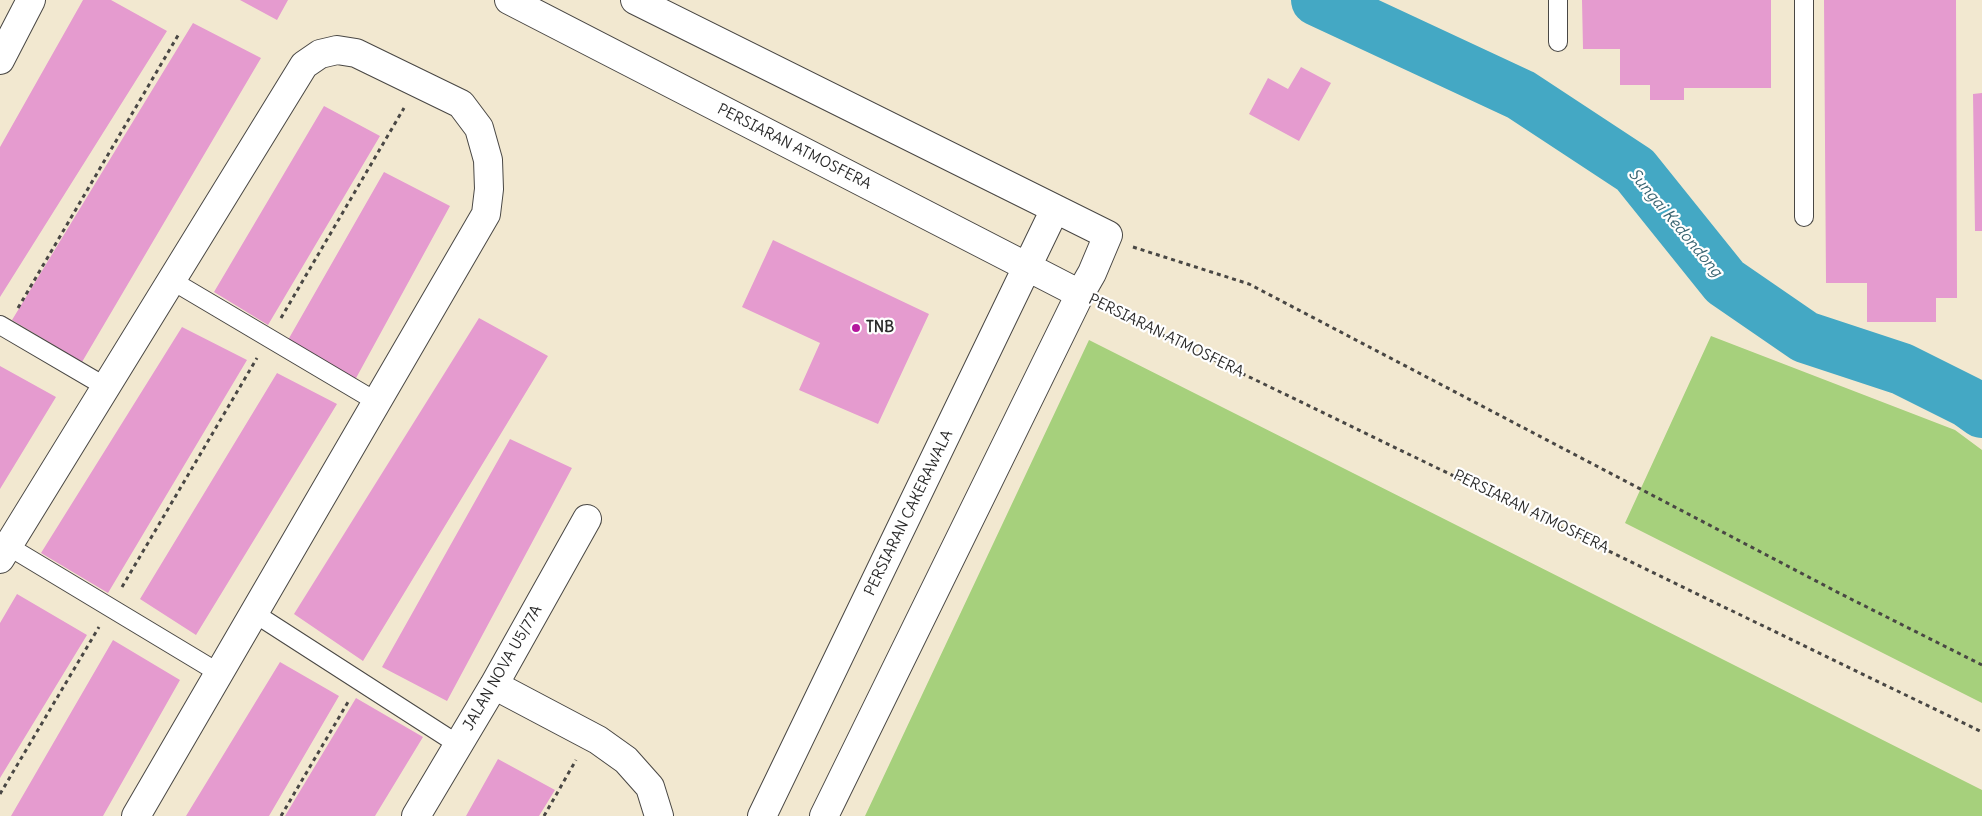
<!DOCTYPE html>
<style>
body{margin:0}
canvas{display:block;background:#f2e8d0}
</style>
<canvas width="1982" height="816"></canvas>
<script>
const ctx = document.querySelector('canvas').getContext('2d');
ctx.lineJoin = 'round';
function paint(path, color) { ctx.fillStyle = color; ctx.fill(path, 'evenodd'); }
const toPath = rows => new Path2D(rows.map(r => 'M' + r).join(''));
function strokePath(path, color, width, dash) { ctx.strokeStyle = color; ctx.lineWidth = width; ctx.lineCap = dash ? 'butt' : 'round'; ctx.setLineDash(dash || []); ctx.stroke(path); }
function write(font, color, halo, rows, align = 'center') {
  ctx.font = font + ' Delius,sans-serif'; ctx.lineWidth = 4.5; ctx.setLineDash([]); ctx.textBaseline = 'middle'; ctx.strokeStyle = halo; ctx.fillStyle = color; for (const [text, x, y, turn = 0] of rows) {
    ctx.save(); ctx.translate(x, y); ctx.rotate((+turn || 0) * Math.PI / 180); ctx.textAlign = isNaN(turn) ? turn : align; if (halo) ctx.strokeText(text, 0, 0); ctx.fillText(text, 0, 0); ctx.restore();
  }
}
paint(toPath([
 [1711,336,1955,430,1982,450,1982,703,1625,523],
 [1089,340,1982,790,1982,816,865,816]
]), '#a6d07c');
strokePath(toPath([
 [1317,0,1521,95,1635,170,1725,282,1805,337,1902,369,1968,402,1982,412]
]), '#44a8c4', 52);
paint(toPath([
 [83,0,111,0,167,31,0,297,0,147],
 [240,0,288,0,277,20],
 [1582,0,1771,0,1771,88,1684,88,1684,100,1650,100,1650,85,1620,85,1620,49,1583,49],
 [1824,0,1956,0,1957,298,1936,298,1936,322,1867,322,1867,283,1826,283],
 [193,23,261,58,82,362,12,320],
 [1301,67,1331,83,1299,141,1249,114,1268,78,1288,89],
 [1982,93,1982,231,1975,231,1973,94],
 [324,106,380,136,268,325,214,292],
 [384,172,450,206,355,380,288,340],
 [773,240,929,314,878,424,799,390,820,343,742,307],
 [479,318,548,356,363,661,294,614],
 [182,327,247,360,108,593,41,553],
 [0,366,56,397,0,489],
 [277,373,337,404,196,635,140,599],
 [510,439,572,468,447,701,382,667],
 [17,594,87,635,0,778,0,623],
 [113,640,180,680,103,816,11,816],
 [280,662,339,696,269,816,186,816],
 [356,698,423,737,375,816,285,816],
 [498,759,555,790,539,816,466,816]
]), '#e59bcf');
const service = toPath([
 [1558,42,1558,0],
 [1804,217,1804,0],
 [171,280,377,402],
 [0,325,106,387],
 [8,546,219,673],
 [254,613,459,745]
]);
const minor = toPath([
 [0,60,31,0],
 [0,559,304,65,320,54,337,50,356,53,461,104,479,128,488,160,489,189,486,214,136,816],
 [494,685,598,740,626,760,650,787,659,816],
 [416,816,494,685,587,519]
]);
const tertiary = toPath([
 [509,0,1080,294],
 [635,0,1108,235,1092,273,1080,294,824,816],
 [762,816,1055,209]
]);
strokePath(service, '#494744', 20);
strokePath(minor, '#494744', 30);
strokePath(tertiary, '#494744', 30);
strokePath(toPath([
 [1133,247,1249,284,1841,594,1982,665],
 [1105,307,1982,732],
 [18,308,180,32],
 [281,318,404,108],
 [122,587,257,358],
 [0,794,99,627],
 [281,816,348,702],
 [544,816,576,760]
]), '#494744', 3, [4, 4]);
strokePath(service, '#fff', 18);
strokePath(minor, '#fff', 28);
strokePath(tertiary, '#fff', 28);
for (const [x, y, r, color] of [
 [856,328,5,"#b5179e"]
]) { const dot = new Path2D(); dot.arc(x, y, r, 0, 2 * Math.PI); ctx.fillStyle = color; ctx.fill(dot); strokePath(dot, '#fff', 2); }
write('15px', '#2b2b2b', '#fff', [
 ["PERSIARAN ATMOSFERA",794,147,27],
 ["PERSIARAN ATMOSFERA",1166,336,26],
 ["PERSIARAN ATMOSFERA",1531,512,26],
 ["PERSIARAN CAKERAWALA",909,513,-64],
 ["JALAN NOVA U5/77A",503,668,-60]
]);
write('bold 15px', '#2b2b2b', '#fff', [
 ["TNB",866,328]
], 'left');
write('italic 16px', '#366370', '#fff', [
 ["Sungai Kedondong",1675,223,50]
]);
</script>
